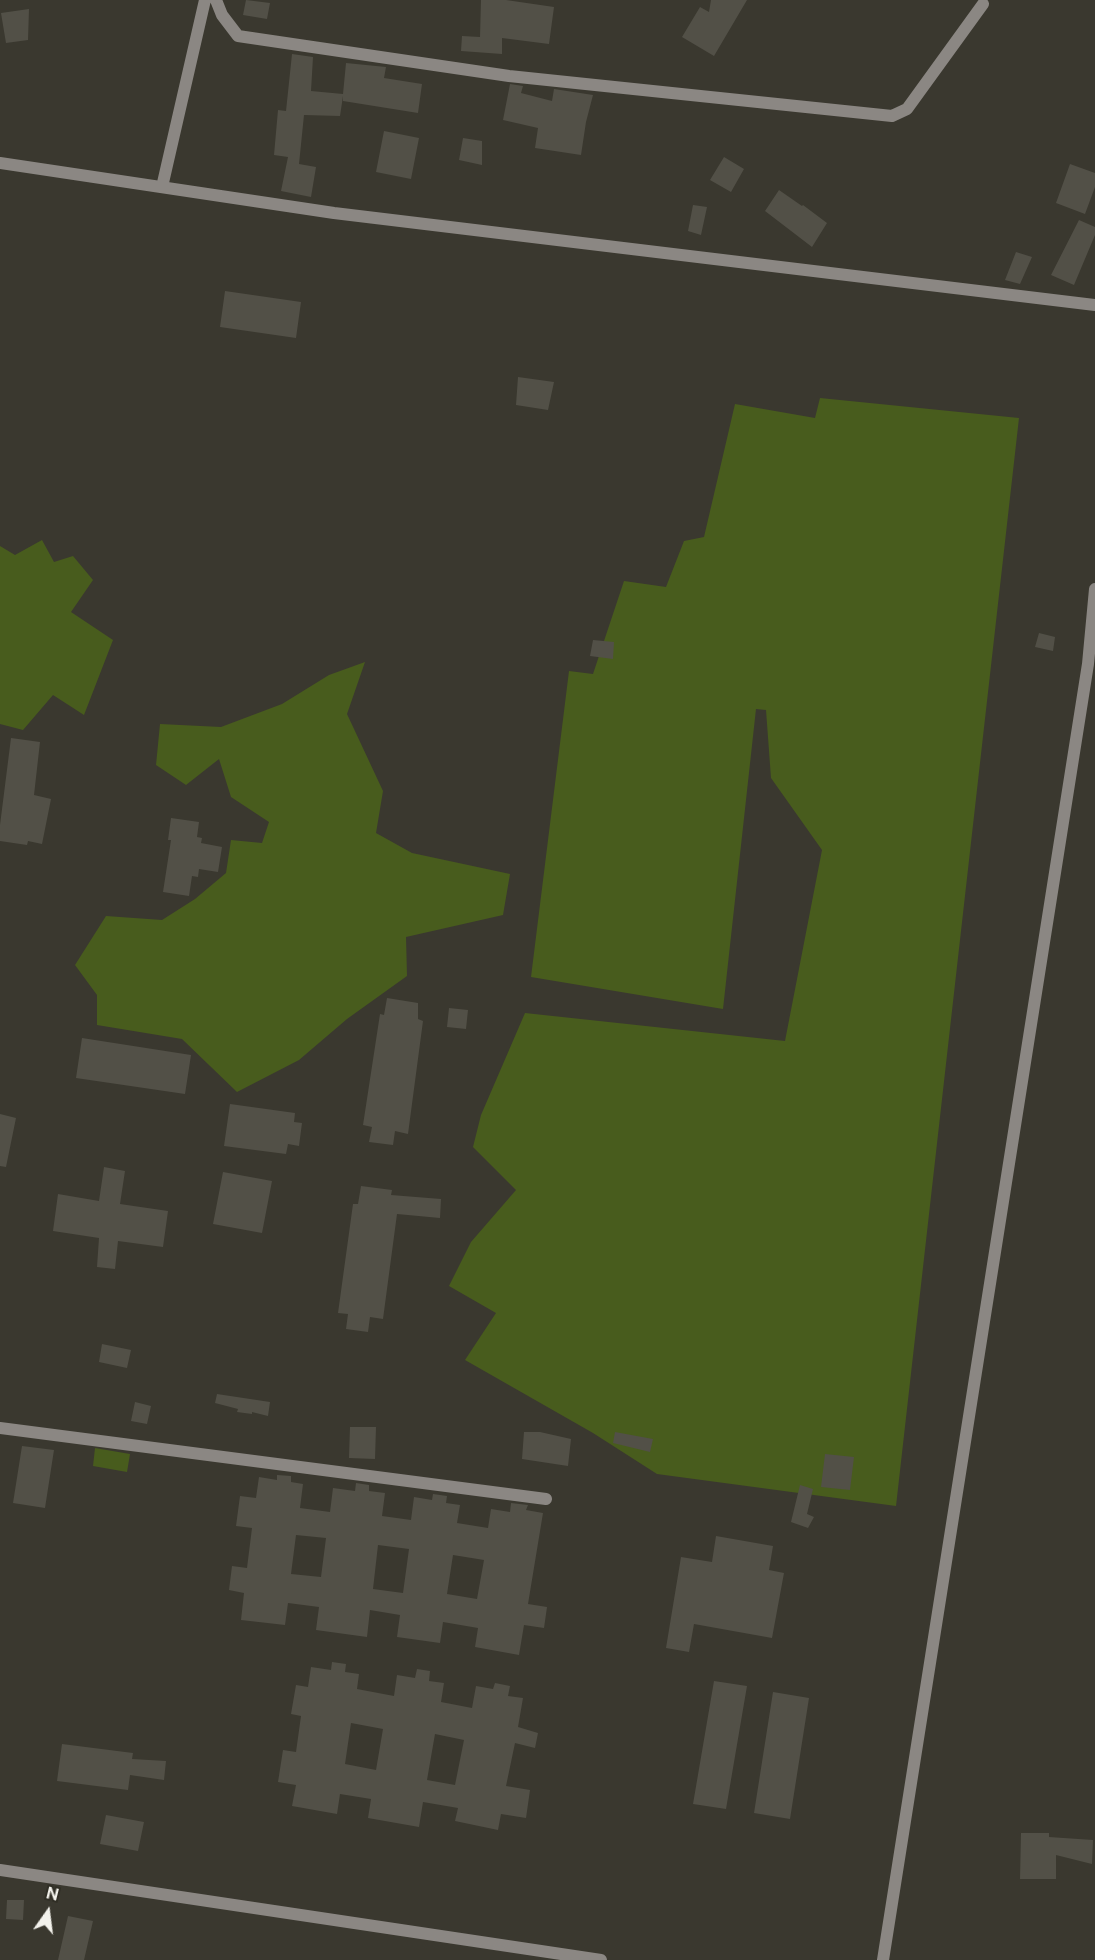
<!DOCTYPE html>
<style>
body{margin:0}
#map{position:relative;width:1095px;height:1960px;overflow:hidden;background:#3a382f;font-family:"Public Sans",sans-serif}
canvas{display:block}
.north{position:absolute;left:18px;top:1882px;width:60px;height:60px;-webkit-text-stroke:4px #302e25;paint-order:stroke;rotate:14deg;font-size:16px;font-weight:700;line-height:24px;text-align:center;color:#f3f2ec}
.north::after{content:'';display:block;margin:auto;width:21px;height:27px;background:#f3f2ec;clip-path:polygon(50% 0,100% 100%,50% 72%,0 100%)}
</style>
<div id="map">
<canvas width="1095" height="1960"></canvas>
<div class="north">N</div>
</div>
<script>
const ctx = document.querySelector('canvas').getContext('2d');
ctx.lineJoin = 'round';
function paint(path, color) { ctx.fillStyle = color; ctx.fill(path, 'evenodd'); }
const toPath = rows => new Path2D(rows.map(r => 'M' + r).join(''));
function strokePath(path, color, width, dash) { ctx.strokeStyle = color; ctx.lineWidth = width; ctx.lineCap = dash ? 'butt' : 'round'; ctx.setLineDash(dash || []); ctx.stroke(path); }
paint(toPath([
 [820,398,1019,418,896,1506,657,1474,593,1433,465,1360,496,1313,449,1286,471,1242,516,1190,473,1147,481,1115,525,1013,785,1041,822,850,771,778,766,710,756,709,723,1009,531,977,569,671,593,674,624,581,666,587,684,541,704,537,735,404,815,418],
 [42,540,54,562,73,556,93,580,71,612,113,640,84,715,53,695,23,730,0,724,0,546,15,555],
 [365,662,347,714,383,791,376,833,412,853,510,874,503,915,406,937,407,976,347,1019,299,1060,237,1092,182,1039,97,1025,97,995,75,965,106,916,162,920,195,899,226,873,231,840,262,843,269,822,231,797,219,759,186,785,156,765,160,724,221,727,282,704,329,675],
 [95,1448,130,1454,127,1472,93,1466]
]), '#485c1d');
paint(toPath([
 [246,0,270,3,267,19,243,15],
 [481,0,506,0,554,7,549,44,502,38,502,54,461,51,462,36,480,37],
 [711,0,747,0,714,56,682,37,700,7,709,12],
 [29,9,28,40,6,43,1,13],
 [292,54,313,57,311,91,343,94,346,63,386,67,384,78,422,84,418,113,343,101,343,96,340,116,304,115,299,164,316,167,311,197,281,191,288,157,274,155,278,110,286,111],
 [510,84,523,86,521,93,552,101,554,89,593,95,586,122,581,155,535,148,538,128,503,120],
 [384,131,419,138,411,179,376,172],
 [463,138,482,141,482,165,459,160],
 [724,157,744,169,731,192,710,180],
 [1070,164,1095,173,1095,187,1085,214,1056,203],
 [779,190,802,206,803,205,827,223,812,247,765,211],
 [693,205,707,207,701,235,688,231],
 [1079,220,1095,227,1095,235,1074,285,1051,275],
 [1016,252,1032,257,1020,284,1005,280],
 [225,291,301,302,296,338,220,327],
 [518,377,554,382,548,410,516,405],
 [1039,633,1055,637,1053,651,1035,647],
 [593,640,614,642,613,659,590,656],
 [11,738,40,742,34,795,51,799,42,844,28,841,27,845,0,841,0,825],
 [171,818,199,822,197,837,202,838,201,843,222,847,218,872,199,869,198,877,192,876,189,896,163,892,171,840,168,840],
 [387,998,418,1003,418,1019,423,1021,408,1134,395,1131,393,1145,369,1142,372,1127,363,1125,380,1014,384,1015],
 [449,1008,468,1010,466,1029,447,1027],
 [82,1038,191,1055,185,1094,76,1078],
 [230,1104,295,1113,294,1122,302,1123,299,1146,288,1144,286,1154,224,1146],
 [0,1114,16,1118,6,1167,0,1166],
 [104,1167,125,1171,120,1204,168,1211,163,1247,118,1241,115,1269,97,1267,99,1238,53,1231,58,1194,99,1201],
 [223,1172,272,1181,262,1233,213,1224],
 [361,1186,392,1190,391,1195,441,1199,440,1218,397,1214,383,1319,370,1317,368,1332,346,1329,348,1314,338,1313,353,1204,358,1204],
 [102,1344,131,1350,127,1368,99,1362],
 [217,1394,270,1402,268,1416,252,1412,252,1414,237,1412,238,1409,215,1403],
 [135,1402,151,1406,147,1424,131,1421],
 [350,1427,376,1427,375,1459,349,1458],
 [524,1432,540,1432,571,1439,568,1466,522,1459],
 [615,1432,653,1439,650,1452,613,1443],
 [22,1446,54,1450,45,1508,13,1503],
 [825,1454,854,1457,850,1490,821,1487],
 [277,1475,291,1476,291,1482,303,1484,300,1508,330,1512,333,1488,355,1491,356,1483,369,1485,369,1491,385,1493,382,1516,411,1520,414,1497,432,1500,433,1494,447,1496,446,1503,460,1505,457,1523,488,1528,491,1509,510,1512,511,1503,528,1505,526,1510,543,1513,528,1604,547,1607,544,1628,524,1625,519,1655,475,1647,478,1628,443,1622,440,1643,397,1637,400,1615,370,1610,367,1637,316,1630,319,1607,288,1603,285,1625,241,1620,244,1593,229,1590,232,1566,247,1568,252,1528,236,1526,240,1496,256,1498,259,1477,277,1480],
 [296,1535,326,1538,321,1577,291,1574],
 [378,1545,409,1549,403,1593,373,1589],
 [453,1555,484,1560,477,1599,447,1594],
 [800,1485,813,1489,807,1514,814,1517,808,1528,791,1522],
 [716,1536,773,1546,769,1570,784,1573,772,1638,694,1624,689,1652,666,1648,681,1557,712,1562],
 [332,1662,346,1664,345,1672,359,1674,357,1689,394,1696,397,1675,415,1678,417,1669,430,1671,429,1681,444,1683,441,1702,472,1708,476,1686,493,1689,495,1683,510,1686,508,1696,523,1698,518,1727,538,1733,535,1748,515,1743,506,1786,530,1790,526,1818,501,1814,498,1830,455,1821,458,1808,423,1802,419,1827,368,1818,371,1799,340,1794,337,1814,292,1806,296,1785,278,1782,283,1750,296,1752,301,1716,291,1714,296,1685,308,1687,311,1667,331,1670],
 [351,1723,383,1729,376,1770,345,1764],
 [435,1734,464,1740,455,1785,427,1780],
 [714,1681,747,1686,726,1809,693,1804],
 [773,1692,809,1698,790,1819,754,1813],
 [62,1744,133,1753,132,1759,166,1761,164,1780,130,1775,128,1790,57,1781],
 [106,1815,144,1822,138,1851,100,1844],
 [1021,1833,1049,1833,1049,1837,1093,1840,1092,1864,1056,1855,1056,1879,1020,1879],
 [7,1900,24,1900,23,1920,6,1919],
 [68,1916,93,1921,84,1960,58,1960]
]), '#525047');
strokePath(toPath([
 [216,0,222,15,238,36,509,76,892,116,907,109,983,4],
 [0,163,334,213,1095,305],
 [162,187,205,0],
 [0,1428,546,1499],
 [0,1870,601,1960],
 [883,1960,1088,664,1095,589]
]), '#8b8783', 12);
</script>
